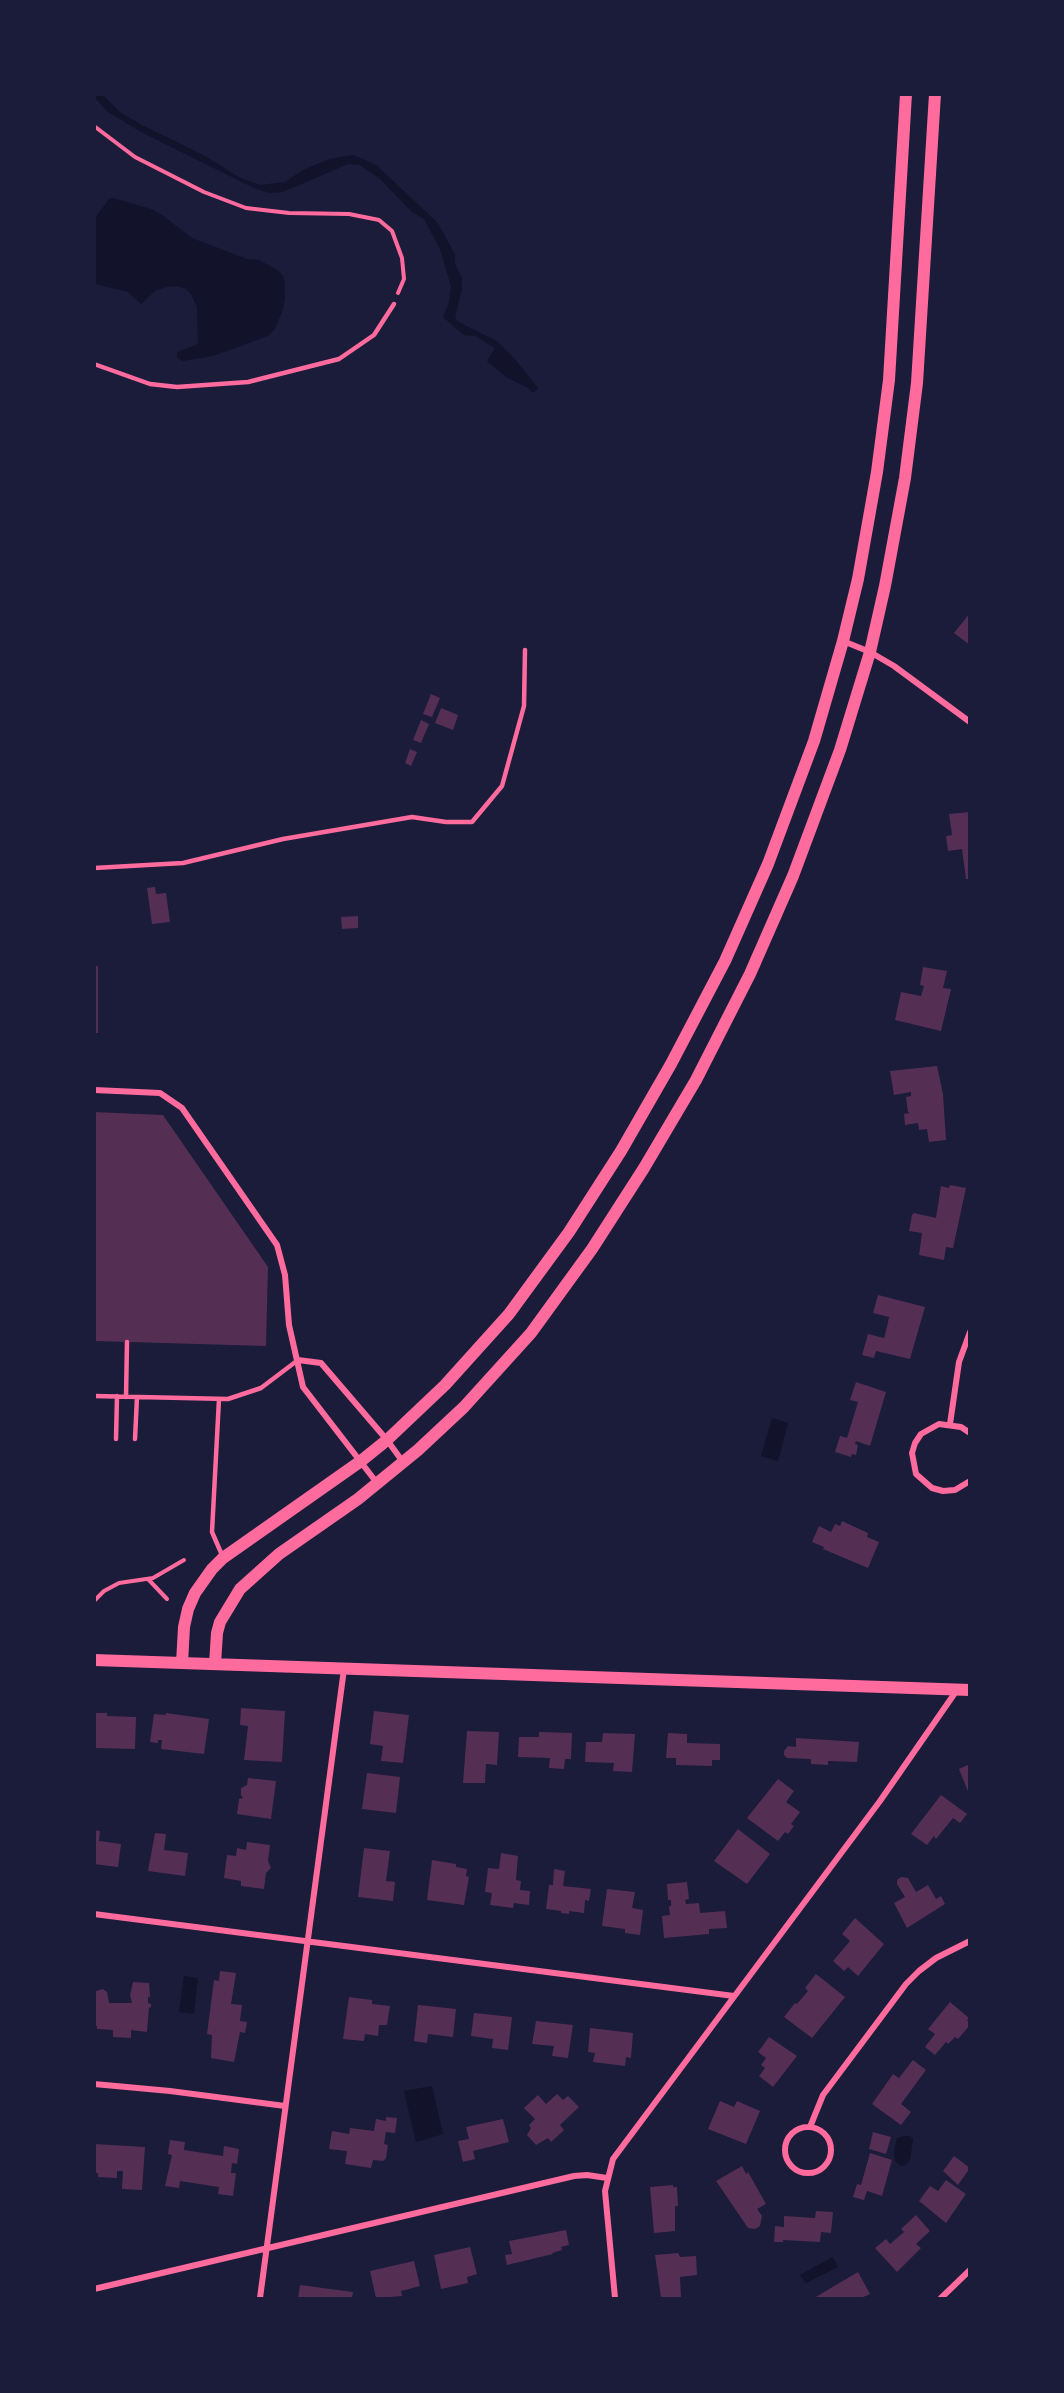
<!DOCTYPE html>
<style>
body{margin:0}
#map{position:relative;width:1064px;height:2393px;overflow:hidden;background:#1b1b3a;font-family:"Noto Sans",sans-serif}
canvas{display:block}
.frame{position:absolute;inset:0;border:96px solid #1b1b3a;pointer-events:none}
</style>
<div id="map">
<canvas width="1064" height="2393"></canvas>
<div class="frame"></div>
</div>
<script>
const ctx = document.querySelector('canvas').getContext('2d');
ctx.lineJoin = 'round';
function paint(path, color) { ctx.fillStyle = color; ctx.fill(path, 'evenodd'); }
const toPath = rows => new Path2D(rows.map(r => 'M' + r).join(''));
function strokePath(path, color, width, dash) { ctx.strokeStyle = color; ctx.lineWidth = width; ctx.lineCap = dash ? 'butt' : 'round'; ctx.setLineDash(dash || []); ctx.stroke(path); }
paint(toPath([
 [95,94,103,95,120,112,140,124,205,156,239,177,260,185,285,182,303,170,329,159,353,155,376,165,437,222,445,236,455,255,455,264,462,279,462,289,455,317,457,321,497,341,515,359,538,388,533,393,528,388,506,377,487,361,495,348,475,336,464,335,443,317,449,302,451,286,440,249,424,219,412,212,380,179,360,165,348,164,283,192,270,193,256,189,139,131,108,112,95,98],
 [113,198,151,209,162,215,192,238,247,259,259,260,279,271,283,276,285,284,285,296,283,309,275,329,268,336,213,356,183,361,177,358,177,352,198,344,197,307,191,294,186,289,177,286,166,287,155,291,141,304,128,292,95,284,95,218,109,199],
 [772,1418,788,1423,778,1461,761,1456],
 [184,1976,198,1978,194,2014,179,2012],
 [432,2086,443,2134,416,2142,404,2091],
 [904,2136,910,2136,913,2139,910,2160,905,2165,901,2166,894,2160,894,2152,897,2138],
 [833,2257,838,2267,806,2283,800,2275]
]), '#12122b');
paint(toPath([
 [970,613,970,645,954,633],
 [431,694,440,698,432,717,423,714],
 [441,708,458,715,453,730,435,723],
 [421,720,429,724,421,743,413,740],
 [410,749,417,752,411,766,405,763],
 [970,812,970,879,966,879,962,849,948,851,946,836,952,835,949,814],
 [155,887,156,894,166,893,170,922,152,924,147,888],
 [358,916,358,928,342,929,341,917],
 [94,966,98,966,98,1033,94,1033],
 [923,967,947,971,943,988,951,989,941,1031,895,1020,901,992,921,996,924,986,920,985],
 [937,1066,943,1094,946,1140,929,1142,927,1129,919,1130,918,1123,905,1125,904,1114,910,1113,908,1112,906,1097,911,1096,911,1092,894,1095,890,1071],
 [94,1112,163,1115,268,1267,266,1346,94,1341],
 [950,1185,966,1188,953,1248,946,1247,944,1260,919,1255,922,1233,909,1231,912,1215,914,1213,936,1218,941,1186,949,1188],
 [878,1295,925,1307,910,1359,876,1351,874,1358,862,1355,868,1334,884,1338,887,1327,889,1317,873,1313],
 [856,1382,886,1392,870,1446,856,1441,855,1444,858,1445,856,1455,852,1454,851,1457,835,1452,840,1436,847,1438,858,1402,850,1400],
 [842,1521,868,1533,867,1537,879,1542,868,1568,823,1549,824,1547,812,1542,819,1526,831,1532,835,1524,840,1526],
 [241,1708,285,1711,282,1762,244,1760,248,1726,240,1725],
 [374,1711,409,1715,403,1763,381,1761,383,1746,370,1744],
 [94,1713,107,1713,107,1716,136,1717,135,1749,94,1748],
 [166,1713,209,1719,204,1754,161,1749,162,1740,158,1740,158,1743,150,1742,154,1714,166,1715],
 [467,1731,499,1732,497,1765,486,1764,485,1783,463,1783],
 [539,1732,572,1733,571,1759,565,1759,564,1769,549,1768,550,1758,518,1757,519,1737,539,1737],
 [603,1733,635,1734,632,1772,613,1771,614,1763,585,1762,586,1742,602,1742],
 [668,1733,687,1734,687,1743,720,1744,720,1760,712,1760,712,1766,676,1765,676,1758,666,1758],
 [796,1738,859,1742,857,1762,828,1761,828,1765,811,1764,811,1759,787,1758,784,1755,784,1751,788,1746,796,1747],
 [970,1764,970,1794,969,1794,959,1769],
 [367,1773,400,1777,396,1813,362,1809],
 [248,1778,276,1781,271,1819,237,1814,239,1799,243,1798,241,1795,241,1788,247,1785],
 [778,1779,794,1791,786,1802,800,1812,791,1824,794,1826,788,1834,785,1832,778,1841,747,1818],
 [941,1795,967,1814,960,1823,953,1818,936,1839,934,1836,927,1845,911,1834],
 [738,1829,770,1854,747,1884,714,1861],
 [94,1830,100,1831,99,1841,121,1844,118,1867,94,1864],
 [155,1833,166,1834,164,1850,188,1853,185,1876,148,1871],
 [247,1842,270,1845,268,1861,271,1868,266,1873,264,1889,241,1886,241,1881,224,1878,227,1855,236,1856,237,1848,246,1850],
 [364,1848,390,1851,386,1881,395,1882,393,1901,358,1897],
 [501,1853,518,1856,516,1880,521,1881,520,1890,530,1891,529,1905,514,1903,513,1908,490,1905,492,1893,485,1892,488,1868,499,1869],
 [432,1860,456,1864,456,1867,467,1869,466,1876,469,1877,464,1905,427,1900],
 [554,1869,565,1871,563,1886,591,1889,589,1901,585,1900,584,1913,569,1911,569,1914,561,1913,561,1911,546,1909,549,1885,553,1885],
 [901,1877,908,1878,916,1892,928,1885,936,1899,941,1896,945,1904,907,1928,894,1903,905,1897,897,1884,897,1880],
 [687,1882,689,1899,685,1900,686,1904,699,1903,700,1913,725,1911,727,1928,709,1929,709,1934,664,1938,662,1916,670,1915,669,1906,671,1906,671,1900,668,1900,667,1884],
 [607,1889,635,1892,632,1908,643,1910,640,1935,625,1933,625,1929,602,1926],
 [855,1918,884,1944,858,1976,848,1967,844,1971,833,1961,850,1941,842,1934],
 [220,1971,236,1973,231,2004,242,2005,240,2021,247,2022,245,2033,240,2032,234,2062,211,2058,212,2035,207,2034,214,1980,219,1981],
 [816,1974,845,1997,812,2038,784,2017,795,2003,797,2004,808,1991,805,1988],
 [133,1982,149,1983,150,1997,148,1997,148,2003,151,2004,151,2008,149,2007,147,2032,131,2030,131,2038,113,2037,113,2030,97,2029,97,2026,94,2026,96,1991,103,1989,107,1992,109,2003,132,2003,130,1995],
 [349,1997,372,2000,372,2004,390,2006,387,2025,379,2025,378,2036,365,2034,364,2041,343,2039],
 [950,2002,969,2018,967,2020,970,2025,958,2039,955,2037,948,2044,946,2042,935,2055,925,2047,935,2034,928,2029],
 [418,2005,456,2009,453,2037,428,2034,427,2043,414,2041],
 [474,2013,512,2017,508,2050,492,2048,493,2039,471,2036],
 [536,2021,573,2025,568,2058,552,2056,554,2046,532,2044],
 [590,2028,633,2033,631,2058,626,2057,625,2066,593,2062,595,2053,588,2052],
 [769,2037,797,2056,773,2087,759,2076,765,2068,761,2065,766,2058,758,2052],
 [913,2060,926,2070,901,2104,911,2112,901,2125,872,2104,893,2074,899,2078],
 [557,2094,563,2100,568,2096,579,2107,560,2125,564,2130,551,2142,548,2138,536,2145,527,2135,531,2128,529,2125,535,2119,524,2108,538,2095,546,2104],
 [720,2101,734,2107,737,2101,760,2111,746,2144,708,2129],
 [386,2117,397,2118,395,2133,386,2132,384,2144,388,2145,386,2158,383,2161,373,2160,371,2168,345,2164,347,2151,329,2149,332,2131,349,2134,350,2128,374,2131,376,2119,386,2121],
 [503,2119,509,2142,473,2151,475,2159,463,2162,458,2141,469,2139,466,2127],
 [873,2132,891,2137,886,2154,869,2149],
 [170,2140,185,2142,184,2150,223,2156,224,2146,239,2149,237,2164,232,2163,231,2173,236,2173,233,2196,218,2194,219,2187,180,2181,179,2188,165,2186,172,2155,168,2154],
 [94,2144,145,2147,142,2190,122,2189,123,2171,117,2171,117,2178,98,2177,98,2173,94,2173],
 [870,2153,892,2160,882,2196,867,2191,864,2200,853,2197,857,2184,861,2185],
 [954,2156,970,2168,958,2185,943,2171],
 [742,2166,746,2174,748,2172,766,2204,757,2209,762,2216,760,2226,755,2229,748,2228,716,2181],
 [946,2180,966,2194,946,2223,919,2201,930,2186,938,2191],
 [673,2185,673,2187,677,2187,678,2206,675,2206,675,2231,654,2233,650,2187],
 [816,2211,833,2212,831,2233,821,2232,820,2242,783,2240,783,2242,774,2242,775,2226,784,2227,784,2216,815,2218],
 [916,2215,930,2231,916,2244,921,2248,897,2272,875,2248,886,2239,890,2244,904,2232,901,2229],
 [566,2230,569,2245,561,2247,562,2250,552,2253,553,2254,507,2265,505,2255,512,2254,509,2241],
 [470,2247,477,2274,467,2277,468,2283,441,2289,434,2255],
 [678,2253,680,2257,696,2256,697,2275,680,2277,681,2298,661,2298,655,2255],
 [414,2261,420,2286,401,2291,402,2296,376,2298,370,2271],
 [858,2272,870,2294,861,2298,814,2298],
 [300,2285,353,2292,352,2298,298,2298]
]), '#542f53');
strokePath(toPath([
 [94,126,135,157,204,192,246,208,289,213,349,214,379,220,392,231,402,258,404,279,398,293],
 [148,1579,167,1599],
 [94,1601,104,1591,119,1583,153,1578,184,1560]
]), '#ff6b9d', 4);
strokePath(toPath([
 [94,364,150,384,177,387,248,382,339,359,374,335,394,304],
 [94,868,183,863,283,839,412,817,446,822,472,822,502,786,524,706,525,650],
 [94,1396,228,1399,261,1388,298,1360],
 [126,1397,127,1342],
 [219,1399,212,1532,222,1555],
 [116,1439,117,1396],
 [135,1439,137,1397]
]), '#ff6b9d', 4.5);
strokePath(toPath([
 [843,641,870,652,894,666,970,722],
 [94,1090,160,1093,182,1108,277,1245,285,1275,289,1325,303,1387,377,1483],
 [298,1360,321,1363,387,1440,403,1462],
 [950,1424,959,1362,970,1332],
 [970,1433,961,1427,939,1424,921,1434,915,1443,912,1453,916,1474,932,1488,943,1491,955,1490,970,1481],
 [94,1914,734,1996],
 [94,2084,170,2091,285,2106],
 '785 2150a23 23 0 1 1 46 0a23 23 0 1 1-46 0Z',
 [810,2127,823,2095,906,1984,919,1971,936,1958,970,1941],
 [94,2289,574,2176,587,2175,607,2178],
 [260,2298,344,1669],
 [615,2298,605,2191,613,2159,880,1801,957,1690],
 [941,2298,970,2270]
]), '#ff6b9d', 6);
strokePath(toPath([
 [94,1660,970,1690],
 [182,1663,184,1627,188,1609,195,1593,212,1569,223,1558,361,1461,387,1440,445,1385,509,1314,569,1232,621,1151,671,1064,725,961,768,864,814,741,843,641,858,579,877,472,889,380,906,94],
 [215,1664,217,1633,220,1622,240,1589,279,1554,358,1499,418,1450,464,1407,531,1333,592,1249,644,1168,696,1080,750,974,793,876,840,750,870,652,885,586,905,478,917,383,935,94]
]), '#ff6b9d', 12);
</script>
